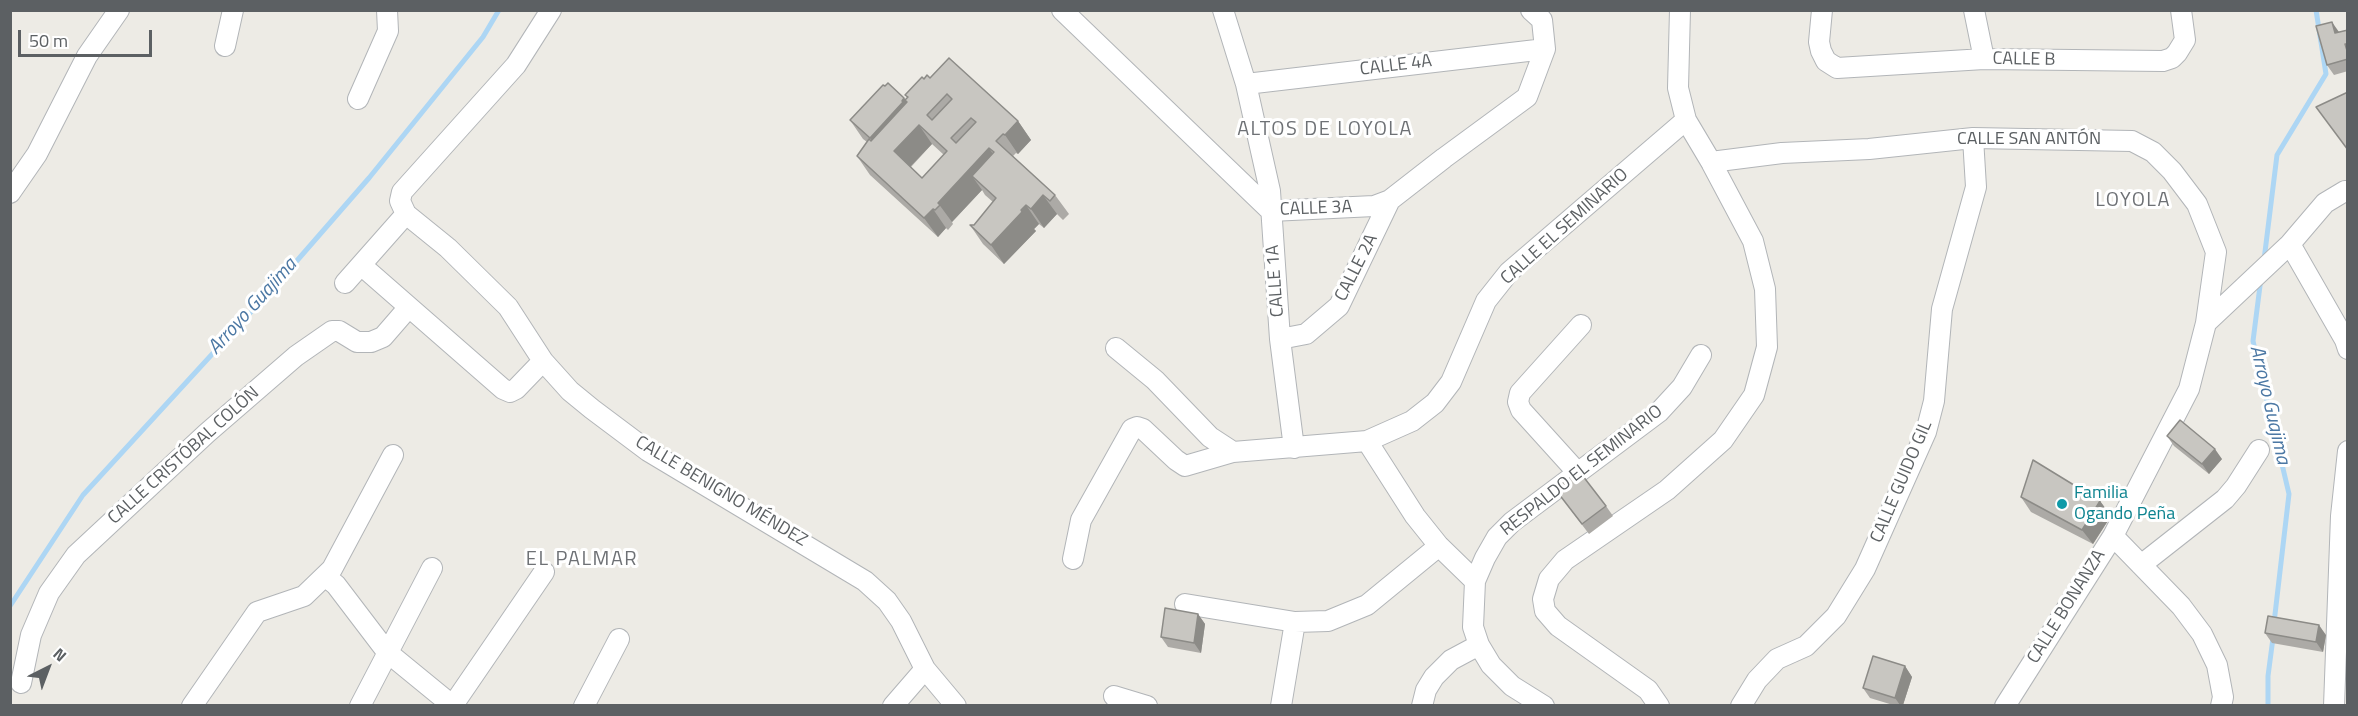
<!DOCTYPE html>
<meta charset="utf-8">
<style>
body{margin:0}
#map{position:relative;width:2358px;height:716px;overflow:hidden;background:#edebe5;font-family:"Titillium Web",sans-serif}
canvas{display:block}
.frame{position:absolute;inset:0;border:12px solid #5c6063;pointer-events:none}
.north{position:absolute;left:18px;top:638px;width:60px;height:60px;-webkit-text-stroke:4px #fff;paint-order:stroke;rotate:42deg;font-size:16px;font-weight:700;line-height:24px;text-align:center;color:#5c6063}
.north::after{content:'';display:block;margin:auto;width:21px;height:27px;background:#5c6063;clip-path:polygon(50% 0,100% 100%,50% 72%,0 100%)}
.scale{position:absolute;left:18px;top:30px;width:134px;height:27px;box-sizing:border-box;border:3px solid #5c6063;border-top:0;padding-left:8px;font-size:18px;line-height:21px;white-space:nowrap;color:#5c6063;-webkit-text-stroke:4px #fff;paint-order:stroke}
</style>
<div id="map">
<canvas width="2358" height="716"></canvas>
<div class="frame"></div>
<div class="north">N</div>
<div class="scale">50 m</div>
</div>
<script>
const ctx = document.querySelector('canvas').getContext('2d');
ctx.lineJoin = 'round';
const toPath = rows => new Path2D(rows.map(r => 'M' + r).join(''));
function strokePath(path, color, width, dash) { ctx.strokeStyle = color; ctx.lineWidth = width; ctx.lineCap = dash ? 'butt' : 'round'; ctx.setLineDash(dash || []); ctx.stroke(path); }
function paint(path, color) { ctx.fillStyle = color; ctx.fill(path, 'evenodd'); }
function write(font, color, halo, rows, align = 'center') {
  ctx.font = font + ' "Titillium Web",sans-serif'; ctx.lineWidth = 6; ctx.setLineDash([]); ctx.textBaseline = 'middle'; ctx.strokeStyle = halo; ctx.fillStyle = color; for (const [text, x, y, turn = 0] of rows) {
    ctx.save(); ctx.translate(x, y); ctx.rotate((+turn || 0) * Math.PI / 180); ctx.textAlign = isNaN(turn) ? turn : align; if (halo) ctx.strokeText(text, 0, 0); ctx.fillText(text, 0, 0); ctx.restore();
  }
}
strokePath(toPath([
 [2264,260,2277,155,2326,74,2316,10],
 [2261,278,2253,341,2289,494,2274,623],
 [10,606,83,495,281,279,369,178,483,37,499,10],
 [2268,706,2268,676,2273,638]
]), '#add6f4', 5);
const minor = toPath([
 [551,10,516,65,402,192,400,201,406,214,448,248,508,307,543,361,570,391,592,409,648,451,865,581,887,601,901,621,925,669,956,706],
 [1062,10,1271,211,1374,206,1390,200,1444,158,1527,97,1545,49,1542,20,1531,10],
 [1223,10,1246,84,1270,191,1280,339,1294,448],
 [1822,10,1819,42,1821,51,1826,61,1837,68,1984,59,2163,61,2172,58,2177,53,2185,40,2181,10],
 [1974,10,1984,59],
 [225,46,233,10],
 [1246,84,1545,49],
 [358,99,388,31,387,10],
 [1711,162,1782,153,1869,149,1973,138,2132,141,2153,152,2172,171,2197,204,2216,252,2206,323,2189,389,2113,536,2005,706],
 [10,193,37,154,87,56,119,10],
 [2290,244,2345,340,2348,349],
 [361,265,503,389,510,392,516,389,543,361],
 [345,283,406,214],
 [2206,323,2290,244,2325,203,2345,191,2348,191],
 [1280,339,1306,334,1339,306,1390,200],
 [1116,348,1155,380,1210,437,1233,452,1367,441,1412,421,1435,403,1451,382,1486,301,1509,272,1686,120],
 [1367,441,1415,516,1439,546,1475,581],
 [1578,473,1521,410,1518,402,1520,393,1581,325],
 [2113,536,2181,606,2202,634,2217,665,2223,697,2221,706],
 [1073,559,1081,520,1132,429,1137,427,1143,429,1176,460,1185,466,1233,452],
 [2141,565,2225,499,2236,486,2259,450],
 [325,576,336,585,387,652,453,706],
 [1185,604,1295,622,1328,621,1367,605,1439,546],
 [21,683,31,635,49,593,76,555,207,433,296,356,332,331,339,331,357,342,371,342,383,337,409,307],
 [1114,696,1147,706],
 [453,705,544,572],
 [192,706,257,612,304,596,332,569,393,455],
 [360,706,432,568],
 [584,706,619,639],
 [893,706,925,669],
 [1281,706,1295,622],
 [1422,706,1426,690,1434,677,1451,660,1479,645],
 [1544,706,1512,686,1491,665,1479,645,1473,627,1475,581,1485,558,1497,537,1512,522,1659,412,1682,387,1701,355],
 [1659,706,1648,690,1558,626,1545,611,1543,599,1549,579,1565,560,1667,490,1723,440,1754,395,1767,347,1765,289,1753,241,1711,162,1686,120,1678,88,1680,10],
 [1741,706,1757,680,1777,659,1806,646,1836,616,1865,569,1926,432,1934,401,1942,309,1976,187,1973,138],
 [2334,706,2341,516,2348,451]
]);
strokePath(minor, '#b2b5b8', 22);
strokePath(minor, '#fff', 20);
paint(toPath([
 [2348,30,2348,71,2334,75,2327,65,2339,32],
 [930,78,1018,121,1031,140,1018,154,1016,153,1013,156,1055,195,1069,214,1063,220,1057,214,1044,228,1039,224,1034,229,1036,231,1004,264,983,244,970,225,974,225,993,202,985,195,982,190,952,222,953,224,948,230,946,228,938,237,870,175,857,156,867,142,863,139,850,120,904,98,906,100,907,98,905,95,924,79],
 [932,144,944,155,922,178,911,167],
 [2167,436,2222,459,2209,474,2174,446],
 [1555,489,1606,506,1613,516,1589,534],
 [2021,497,2100,501,2111,516,2093,544,2031,512],
 [1198,614,1205,624,1201,653,1168,647,1161,637],
 [2265,633,2326,635,2323,652,2272,643],
 [1905,666,1912,677,1903,705,1893,705,1870,698,1863,688]
]), '#acaaa6');
paint(toPath([
 [2332,22,2339,32,2335,33],
 [904,98,918,117,905,100,917,117,883,157,870,138],
 [1018,121,1031,140,1018,154,1005,135],
 [919,125,932,144,907,170,894,151],
 [989,148,1002,167,972,176,982,190,952,222,938,203],
 [1043,195,1057,214,1044,228,1031,209],
 [1026,205,1039,224,1034,229,1036,231,1004,264,991,245],
 [933,209,946,228,938,237,924,218],
 [2215,449,2222,459,2209,474,2202,464],
 [2100,501,2111,516,2093,544,2082,530],
 [1198,614,1205,624,1201,653,1194,643],
 [2319,625,2326,635,2323,652,2316,642],
 [1905,666,1912,677,1903,705,1900,705,1895,698]
]), '#8c8b87');
const building = toPath([
 [2332,22,2335,33,2348,30,2348,44,2345,44,2348,54,2348,59,2327,65,2316,26,2332,22],
 [949,58,1018,121,1005,135,1003,134,996,141,1055,195,1050,201,1043,195,1031,209,1026,205,1021,210,1022,212,991,245,970,225,974,225,996,198,972,176,994,152,989,148,938,203,940,205,935,210,933,209,924,218,857,156,869,139,871,141,907,102,905,100,908,97,905,95,922,77,924,79,927,75,930,78,949,58],
 [947,94,952,99,932,120,927,115,947,94],
 [971,118,976,122,956,143,951,138,971,118],
 [919,125,947,151,922,178,894,151,919,125],
 [888,83,904,98,902,101,903,102,870,138,850,120,883,85,885,86,888,83],
 [2348,92,2348,150,2316,107,2348,92],
 [2180,420,2215,449,2202,464,2167,436,2180,420],
 [2033,460,2100,501,2082,530,2021,497,2033,460],
 [1579,471,1606,506,1582,524,1555,489,1579,471],
 [1165,608,1198,614,1194,643,1161,637,1165,608],
 [2268,616,2319,625,2316,642,2265,633,2268,616],
 [1873,656,1905,666,1895,698,1863,688,1873,656]
]);
paint(building, '#c8c6c1');
strokePath(building, '#8c8b87', 1.5);
for (const [x, y, r, color] of [
 [2062,504,6,"#0f9aa8"]
]) { const dot = new Path2D(); dot.arc(x, y, r, 0, 2 * Math.PI); ctx.fillStyle = color; ctx.fill(dot); strokePath(dot, '#fff', 2); }
write('18px', '#5c6063', '#fff', [
 ["CALLE B",2024,60,1],
 ["CALLE 4A",1396,66,-7],
 ["CALLE SAN ANTÓN",2029,140],
 ["CALLE 3A",1316,209,-2],
 ["CALLE EL SEMINARIO",1565,227,-42],
 ["CALLE 2A",1357,268,-63],
 ["CALLE 1A",1276,281,-94],
 ["CALLE CRISTÓBAL COLÓN",184,456,-42],
 ["RESPALDO EL SEMINARIO",1582,471,-38],
 ["CALLE GUIDO GIL",1902,482,-67],
 ["CALLE BENIGNO MÉNDEZ",721,492,31],
 ["CALLE BONANZA",2067,607,-58]
]);
write('18px', '#0d838f', '#fff', [
 ["Familia",2074,494],
 ["Ogando Peña",2074,515]
], 'left');
ctx.letterSpacing = '1.5px';
write('20px', '#6e7175', '#fff', [
 ["ALTOS DE LOYOLA",1325,130],
 ["LOYOLA",2133,201],
 ["EL PALMAR",582,560]
]);
ctx.letterSpacing = '0px';
write('italic 20px', '#4c78a4', '#fff', [
 ["Arroyo Guajima",253,307,-48],
 ["Arroyo Guajima",2269,405,77]
]);
</script>
